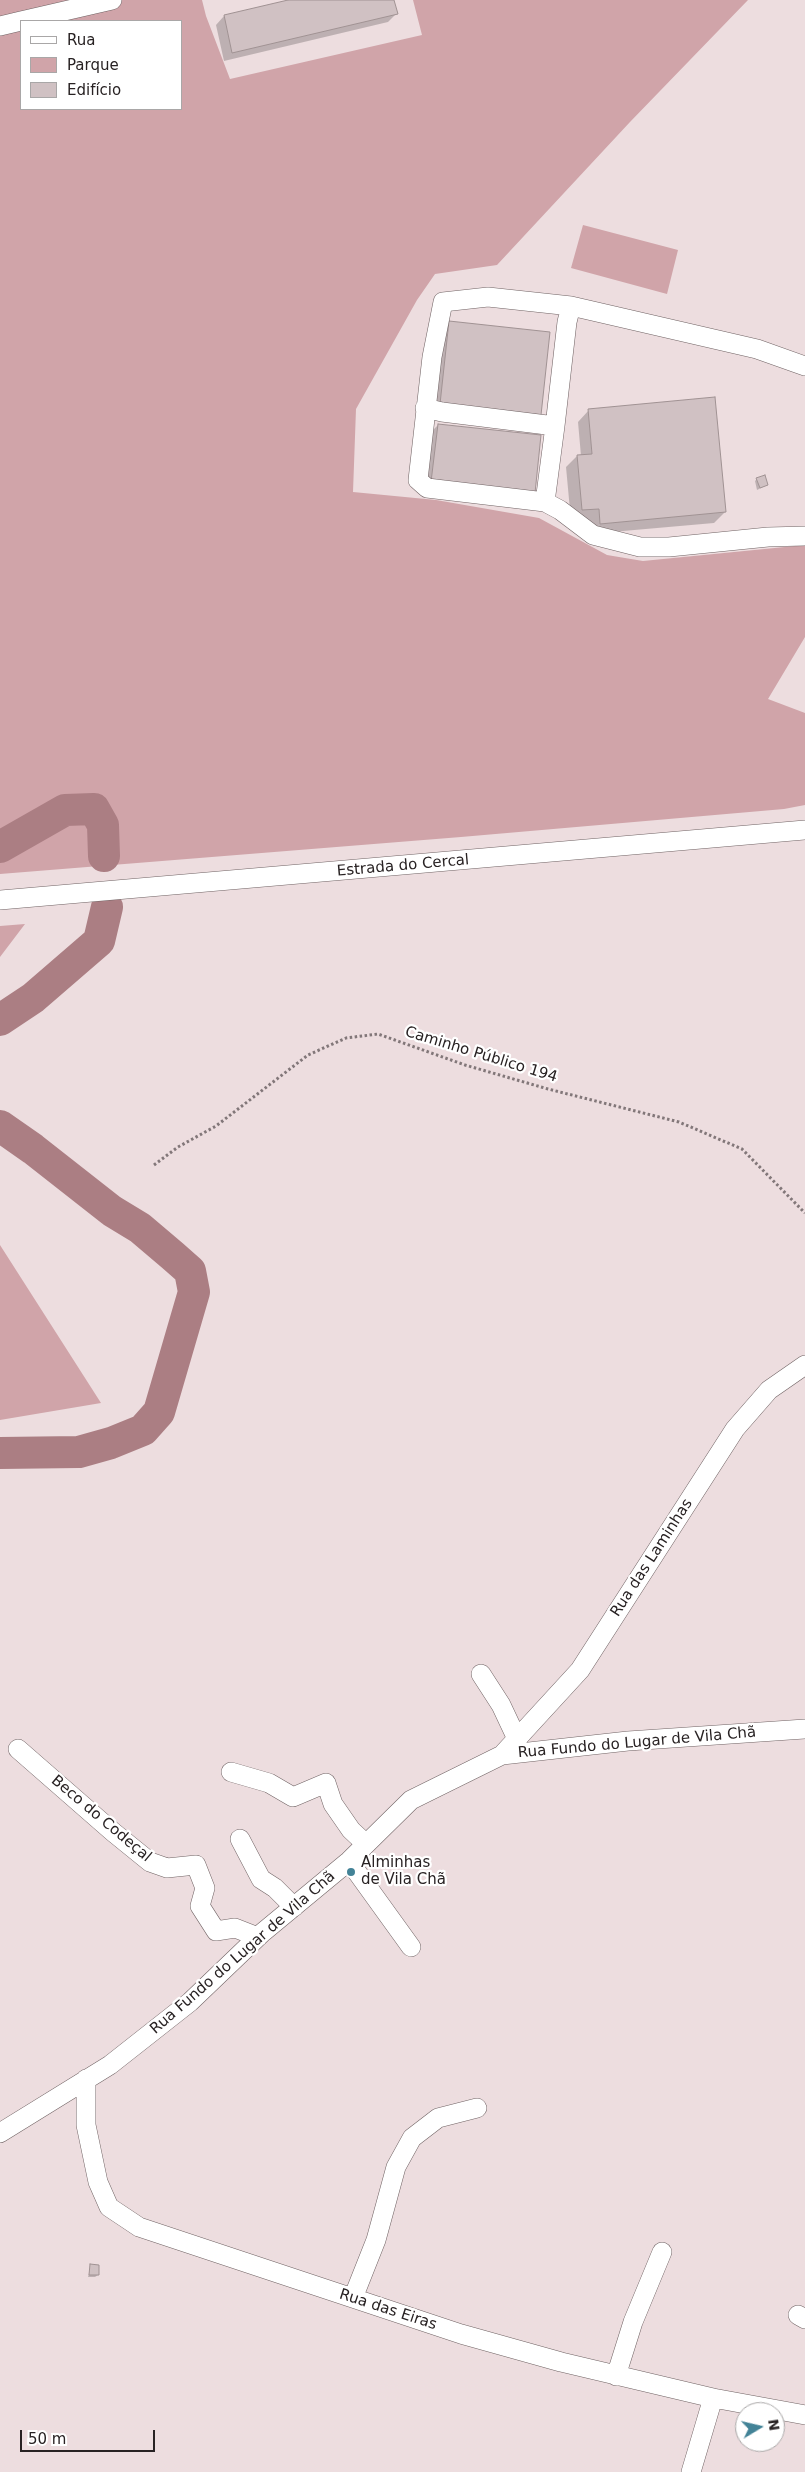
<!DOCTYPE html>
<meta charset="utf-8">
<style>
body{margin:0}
#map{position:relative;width:805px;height:2472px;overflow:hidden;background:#eddddf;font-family:"DejaVu Sans",sans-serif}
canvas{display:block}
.legend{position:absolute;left:20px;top:20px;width:162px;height:90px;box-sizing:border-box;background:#fff;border:1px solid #a9a7a7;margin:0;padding:6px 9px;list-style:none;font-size:15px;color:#282223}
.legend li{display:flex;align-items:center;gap:10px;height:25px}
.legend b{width:25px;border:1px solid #a9a7a7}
.north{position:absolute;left:735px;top:2402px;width:50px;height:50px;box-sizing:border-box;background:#fff;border:1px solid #a9a7a7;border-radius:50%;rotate:81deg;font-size:14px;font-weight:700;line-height:20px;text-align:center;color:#282223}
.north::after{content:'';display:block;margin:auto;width:18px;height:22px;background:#438397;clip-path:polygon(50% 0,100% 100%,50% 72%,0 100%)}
.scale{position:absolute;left:20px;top:2430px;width:135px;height:22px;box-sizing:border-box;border:2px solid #282223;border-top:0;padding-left:6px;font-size:15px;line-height:18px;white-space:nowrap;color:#282223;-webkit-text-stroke:4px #fff;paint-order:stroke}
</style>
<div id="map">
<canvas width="805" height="2472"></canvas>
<ul class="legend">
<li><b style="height:6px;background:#fff"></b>Rua</li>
<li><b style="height:14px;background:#d0a4a9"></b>Parque</li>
<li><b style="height:14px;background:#d0c1c3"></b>Edifício</li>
</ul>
<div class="north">N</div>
<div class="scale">50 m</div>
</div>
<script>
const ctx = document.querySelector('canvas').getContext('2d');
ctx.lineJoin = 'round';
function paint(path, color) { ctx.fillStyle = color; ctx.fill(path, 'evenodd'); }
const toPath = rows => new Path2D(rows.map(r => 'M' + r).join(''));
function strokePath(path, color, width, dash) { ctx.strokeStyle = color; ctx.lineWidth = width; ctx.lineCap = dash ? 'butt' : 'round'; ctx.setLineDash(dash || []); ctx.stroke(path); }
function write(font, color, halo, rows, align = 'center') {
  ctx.font = font + ' "DejaVu Sans",sans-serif'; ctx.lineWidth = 4.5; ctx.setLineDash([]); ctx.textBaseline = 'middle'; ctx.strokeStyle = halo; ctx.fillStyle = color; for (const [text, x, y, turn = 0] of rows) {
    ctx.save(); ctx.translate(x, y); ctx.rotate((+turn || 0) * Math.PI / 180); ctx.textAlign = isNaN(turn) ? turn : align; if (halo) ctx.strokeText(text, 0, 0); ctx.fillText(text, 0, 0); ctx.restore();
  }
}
paint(toPath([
 [0,0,202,0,206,16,230,79,422,35,413,0,748,0,630,122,497,265,435,274,417,300,356,409,353,492,436,500,539,518,607,555,643,561,805,545,805,637,768,699,805,713,805,805,784,809,461,837,0,874],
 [21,21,181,21,181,109,21,109],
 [583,225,678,250,667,294,571,268],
 [25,924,0,957,0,926],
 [0,1245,101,1403,0,1420]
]), '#d0a4a9');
paint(toPath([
 [294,0,393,0,396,14,388,22,224,61,216,25,224,16],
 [450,323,548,333,430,415,439,334],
 [589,410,725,512,714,523,589,534,588,519,571,521,566,467,577,456,581,456,578,422],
 [438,425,540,436,421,492,427,436],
 [757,479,767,485,757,490,755,481],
 [91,2265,98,2275,95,2277,88,2277]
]), '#0003');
strokePath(toPath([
 [0,847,65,810,94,809,103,825,104,856],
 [0,1020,33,998,99,941,107,907],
 [0,1126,33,1149,112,1211,140,1228,173,1256,190,1271,194,1292,159,1412,143,1430,111,1443,79,1452,0,1453]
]), '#ab7e83', 32);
const building = toPath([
 [288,0,394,0,398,14,232,53,224,15,288,0],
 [449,321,550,332,541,415,440,404,449,321],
 [715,397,726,512,600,524,599,509,582,510,577,455,592,454,588,409,715,397],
 [438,424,541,435,535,493,431,482,438,424],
 [765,475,768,485,760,488,756,478,765,475],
 [90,2264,99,2265,99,2275,89,2275,90,2264]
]);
paint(building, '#d0c1c3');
strokePath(building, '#a09293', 1);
const minor = toPath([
 [21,21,112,0],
 [0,26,21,21],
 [805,366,757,349,571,306,488,297,443,302,432,357,418,480,427,488,545,502,560,510,593,535,640,547,669,547,768,537,805,536],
 [425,408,442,412,555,426,567,322,571,306],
 [545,502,555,426],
 [0,900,805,830],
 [481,1674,501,1705,517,1739],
 [18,1749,113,1832,150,1862,167,1868,196,1865,205,1888,200,1906,216,1931,235,1928,258,1937],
 [502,1755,580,1670,735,1429,769,1390,805,1365],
 [231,1772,269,1783,293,1797,326,1783,333,1804,351,1830,366,1844],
 [240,1839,261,1879,275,1888,294,1907],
 [349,1861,411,1947],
 [86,2079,86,2125,98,2182,109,2207,139,2227,461,2334,561,2362,713,2398,805,2415],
 [0,2133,110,2065,190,2002,262,1933,349,1861,411,1800,502,1755,628,1741,805,1729],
 [353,2298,376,2240,396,2167,412,2138,438,2118,477,2108],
 [798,2315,805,2319],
 [616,2376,633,2322,662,2252],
 [691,2472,713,2398]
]);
strokePath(minor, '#706364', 20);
strokePath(toPath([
 [154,1165,178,1147,216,1126,308,1055,346,1038,378,1034,465,1065,548,1089,679,1122,742,1149,805,1213]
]), '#827779', 3, [2.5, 2.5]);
strokePath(minor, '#fff', 19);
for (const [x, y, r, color] of [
 [351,1872,5,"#438397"]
]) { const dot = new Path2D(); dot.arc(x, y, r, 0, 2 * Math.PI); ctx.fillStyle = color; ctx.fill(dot); strokePath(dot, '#fff', 2); }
write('15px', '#282223', '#fff', [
 ["Estrada do Cercal",403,866,-5],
 ["Caminho Público 194",481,1055,17],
 ["Rua das Laminhas",652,1558,-57],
 ["Rua Fundo do Lugar de Vila Chã",637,1743,-5],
 ["Beco do Codeçal",101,1819,40],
 ["Rua Fundo do Lugar de Vila Chã",243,1953,-41],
 ["Rua das Eiras",388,2310,18]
]);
write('15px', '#282223', '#fff', [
 ["Alminhas",361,1863],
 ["de Vila Chã",361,1880]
], 'left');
</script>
